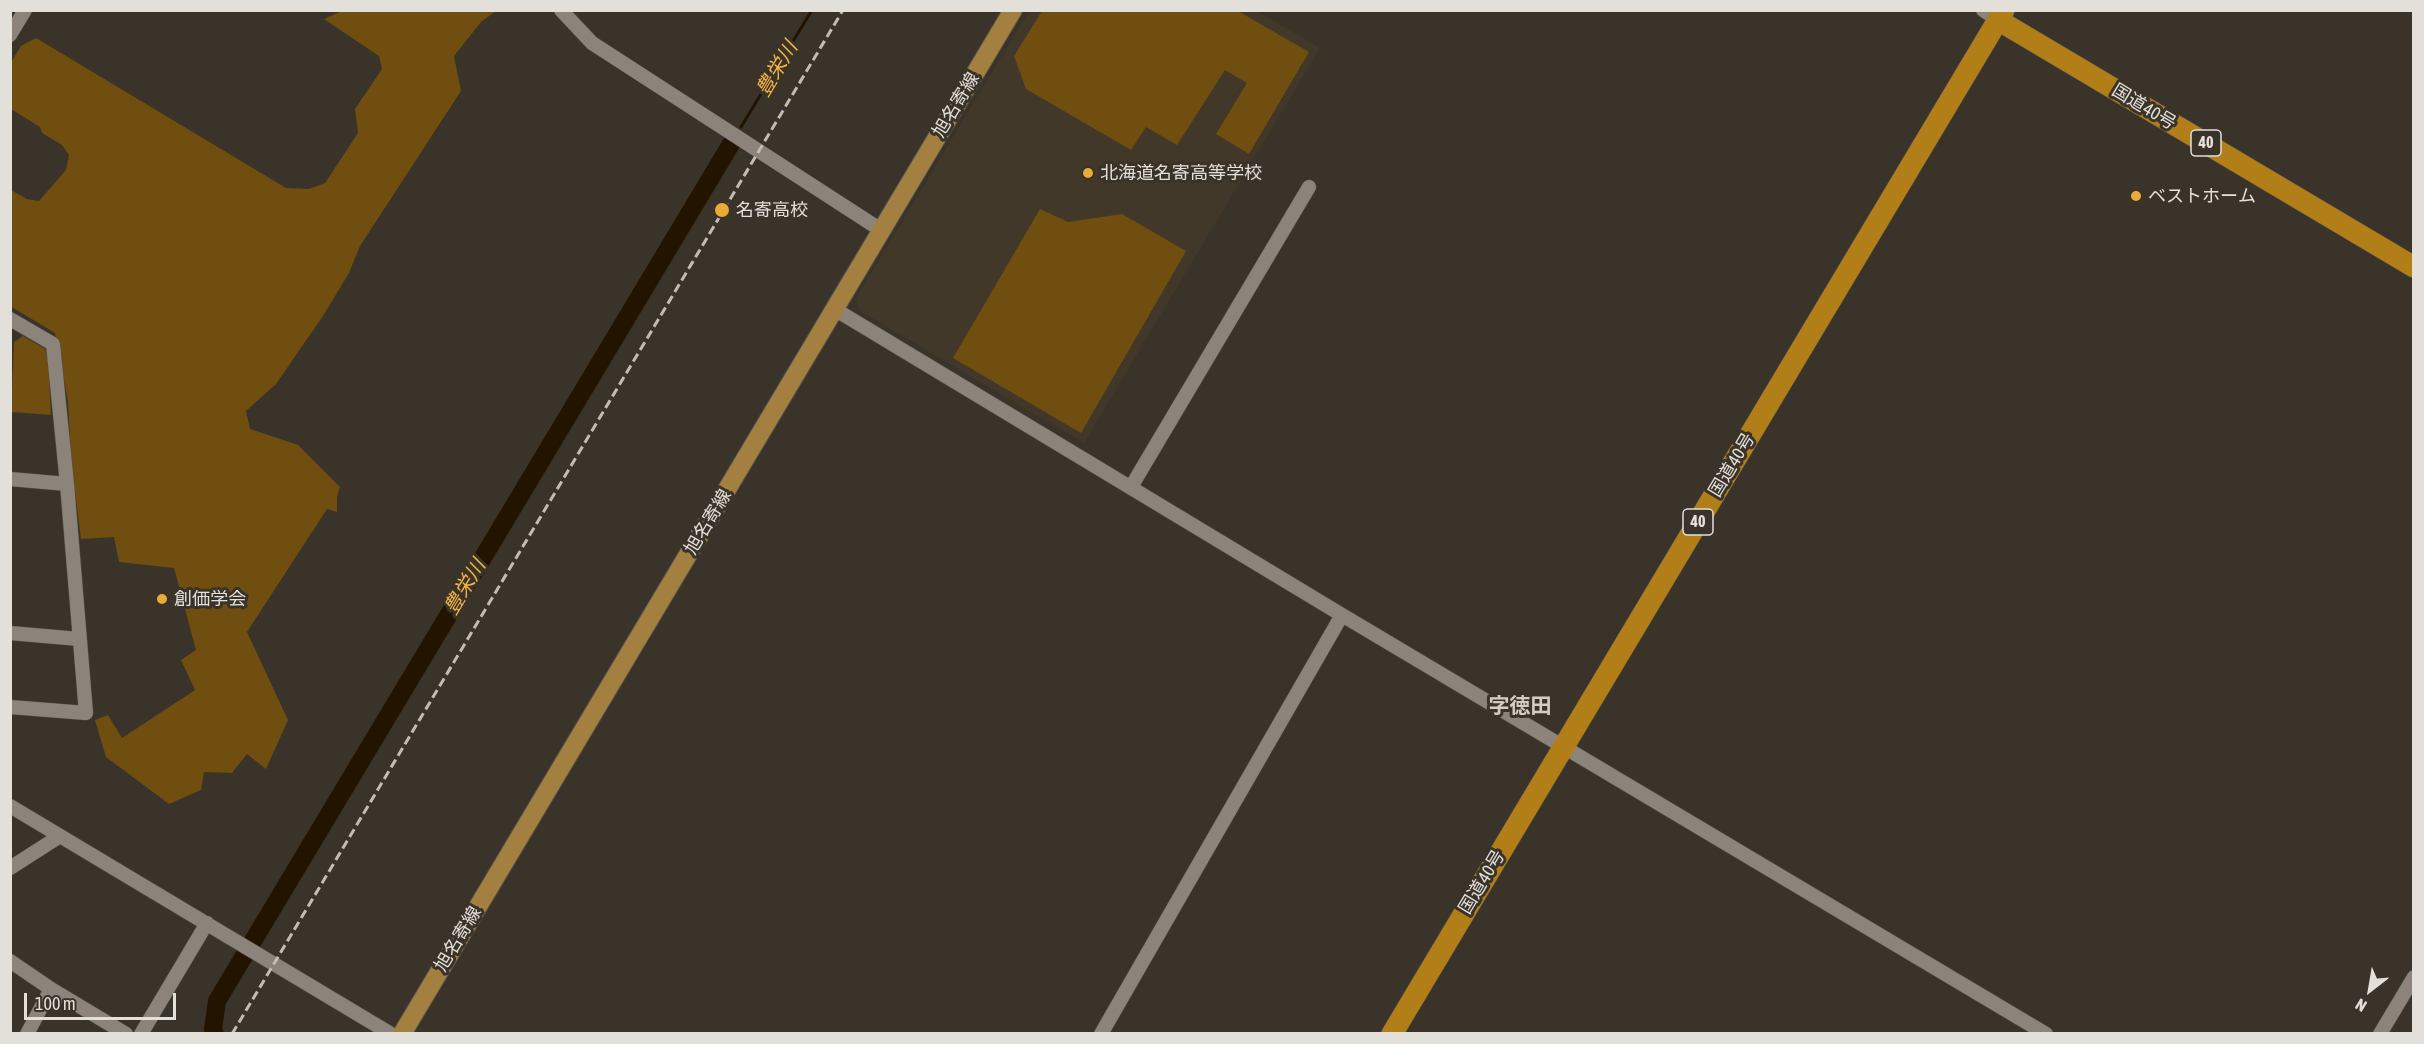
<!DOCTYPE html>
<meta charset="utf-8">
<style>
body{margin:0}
#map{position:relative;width:2424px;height:1044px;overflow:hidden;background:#39332a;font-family:"Asap Condensed",sans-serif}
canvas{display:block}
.frame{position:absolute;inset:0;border:12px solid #e3dfd9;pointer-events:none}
.north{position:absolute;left:2340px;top:960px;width:60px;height:60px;-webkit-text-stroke:4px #39332a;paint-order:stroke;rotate:211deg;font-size:16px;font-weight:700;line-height:24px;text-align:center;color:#e3dfd9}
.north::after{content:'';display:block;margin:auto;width:21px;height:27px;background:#e3dfd9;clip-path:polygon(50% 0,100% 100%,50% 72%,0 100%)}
.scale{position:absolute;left:24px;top:993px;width:152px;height:27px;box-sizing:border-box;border:3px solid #e3dfd9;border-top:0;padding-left:8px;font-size:18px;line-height:21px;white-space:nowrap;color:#e3dfd9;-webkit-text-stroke:4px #39332a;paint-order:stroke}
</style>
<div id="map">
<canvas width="2424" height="1044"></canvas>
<div class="frame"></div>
<div class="north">N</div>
<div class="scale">100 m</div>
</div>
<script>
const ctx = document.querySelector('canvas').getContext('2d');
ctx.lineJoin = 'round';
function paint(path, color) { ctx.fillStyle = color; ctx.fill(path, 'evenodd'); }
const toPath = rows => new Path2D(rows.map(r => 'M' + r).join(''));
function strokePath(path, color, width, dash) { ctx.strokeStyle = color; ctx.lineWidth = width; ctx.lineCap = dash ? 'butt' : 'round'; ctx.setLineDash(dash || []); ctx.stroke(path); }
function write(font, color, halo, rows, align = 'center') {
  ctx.font = font + ' "Asap Condensed","Noto Sans JP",sans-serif'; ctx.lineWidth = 6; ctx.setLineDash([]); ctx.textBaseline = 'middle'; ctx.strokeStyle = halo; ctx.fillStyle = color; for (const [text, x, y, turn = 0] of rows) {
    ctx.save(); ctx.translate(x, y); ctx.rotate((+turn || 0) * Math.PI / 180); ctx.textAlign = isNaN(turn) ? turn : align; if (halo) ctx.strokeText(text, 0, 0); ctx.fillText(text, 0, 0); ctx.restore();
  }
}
paint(toPath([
 [1029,11,1257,11,1320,48,1084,443,860,311,856,298]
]), '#423829');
paint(toPath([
 [344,10,496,11,481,22,454,56,461,91,360,246,349,273,323,316,276,384,246,411,250,429,298,445,340,487,337,497,337,512,327,509,247,632,288,720,266,769,247,754,232,773,204,772,201,790,169,804,106,757,95,720,108,715,122,738,195,690,181,660,196,650,174,568,119,562,114,537,81,539,71,460,68,401,55,333,10,306,11,190,27,199,39,201,66,170,69,155,62,145,42,133,40,127,11,109,10,64,21,46,36,38,286,188,309,189,325,183,358,133,355,109,382,69,379,56,324,19],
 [1042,11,1238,11,1309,52,1249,154,1216,134,1247,83,1225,70,1177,145,1146,127,1131,150,1026,89,1014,56],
 [1040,209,1068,222,1122,214,1186,251,1081,433,953,358],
 [23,336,45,349,48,359,51,415,11,412,14,342]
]), '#6f4e0f');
strokePath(toPath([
 [741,127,812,10]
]), '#231400', 3);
strokePath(toPath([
 [215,1034,213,1029,217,1001,731,144]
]), '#231400', 18);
const minor = toPath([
 [561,10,592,43,881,230],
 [1983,10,1998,20],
 [10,35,25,10],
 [836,310,1342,615,2046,1034],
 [10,319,53,344,67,484,86,713,10,707],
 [10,479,67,484],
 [1131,487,1309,187],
 [10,633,79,639],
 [10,806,391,1034],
 [10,868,60,836],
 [10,961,51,989,126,1034],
 [27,1034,51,989],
 [141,1034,207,923],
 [1101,1034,1342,615],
 [2380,1034,2414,977]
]);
const major = toPath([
 [402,1034,1013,10]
]);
const highway = toPath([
 [1998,20,2414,267],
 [1392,1034,2004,10]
]);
strokePath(minor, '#57524a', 15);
strokePath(major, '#57524a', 20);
strokePath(highway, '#57524a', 22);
strokePath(minor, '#8c847a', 14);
strokePath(major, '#a3803f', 18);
strokePath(highway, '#b27e17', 21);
strokePath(toPath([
 [232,1034,843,10]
]), '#c1bdb6', 3, [9, 4.5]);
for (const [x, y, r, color] of [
 [1088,173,6,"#eaaa38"],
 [2136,196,6,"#eaaa38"],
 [722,210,8,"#eaaa38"],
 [162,599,6,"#eaaa38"]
]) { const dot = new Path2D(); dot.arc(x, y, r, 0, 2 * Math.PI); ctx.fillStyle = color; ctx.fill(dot); strokePath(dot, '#39332a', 2); }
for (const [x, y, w] of [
 [2206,143,30],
 [1698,522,30]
]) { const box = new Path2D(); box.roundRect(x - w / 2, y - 13, w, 26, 4.5); ctx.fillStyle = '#39332a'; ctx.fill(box); strokePath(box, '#e3dfd9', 1.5); }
write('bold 16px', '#e3dfd9', null, [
 ["40",2206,143],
 ["40",1698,522]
]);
write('18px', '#e3dfd9', '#39332a', [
 ["旭名寄線",956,105,-59],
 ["国道40号",2144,107,31],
 ["国道40号",1732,465,-59],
 ["旭名寄線",708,522,-59],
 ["国道40号",1482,882,-59],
 ["旭名寄線",458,939,-59]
]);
write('18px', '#e3dfd9', '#39332a', [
 ["北海道名寄高等学校",1100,173],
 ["ベストホーム",2148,196],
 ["名寄高校",736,210],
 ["創価学会",174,599]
], 'left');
write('italic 20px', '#f5b544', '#39332a', [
 ["豊栄川",777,69,-59],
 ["豊栄川",465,587,-59]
]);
write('bold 21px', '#d5cdc2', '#39332a', [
 ["字徳田",1520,706]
]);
</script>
